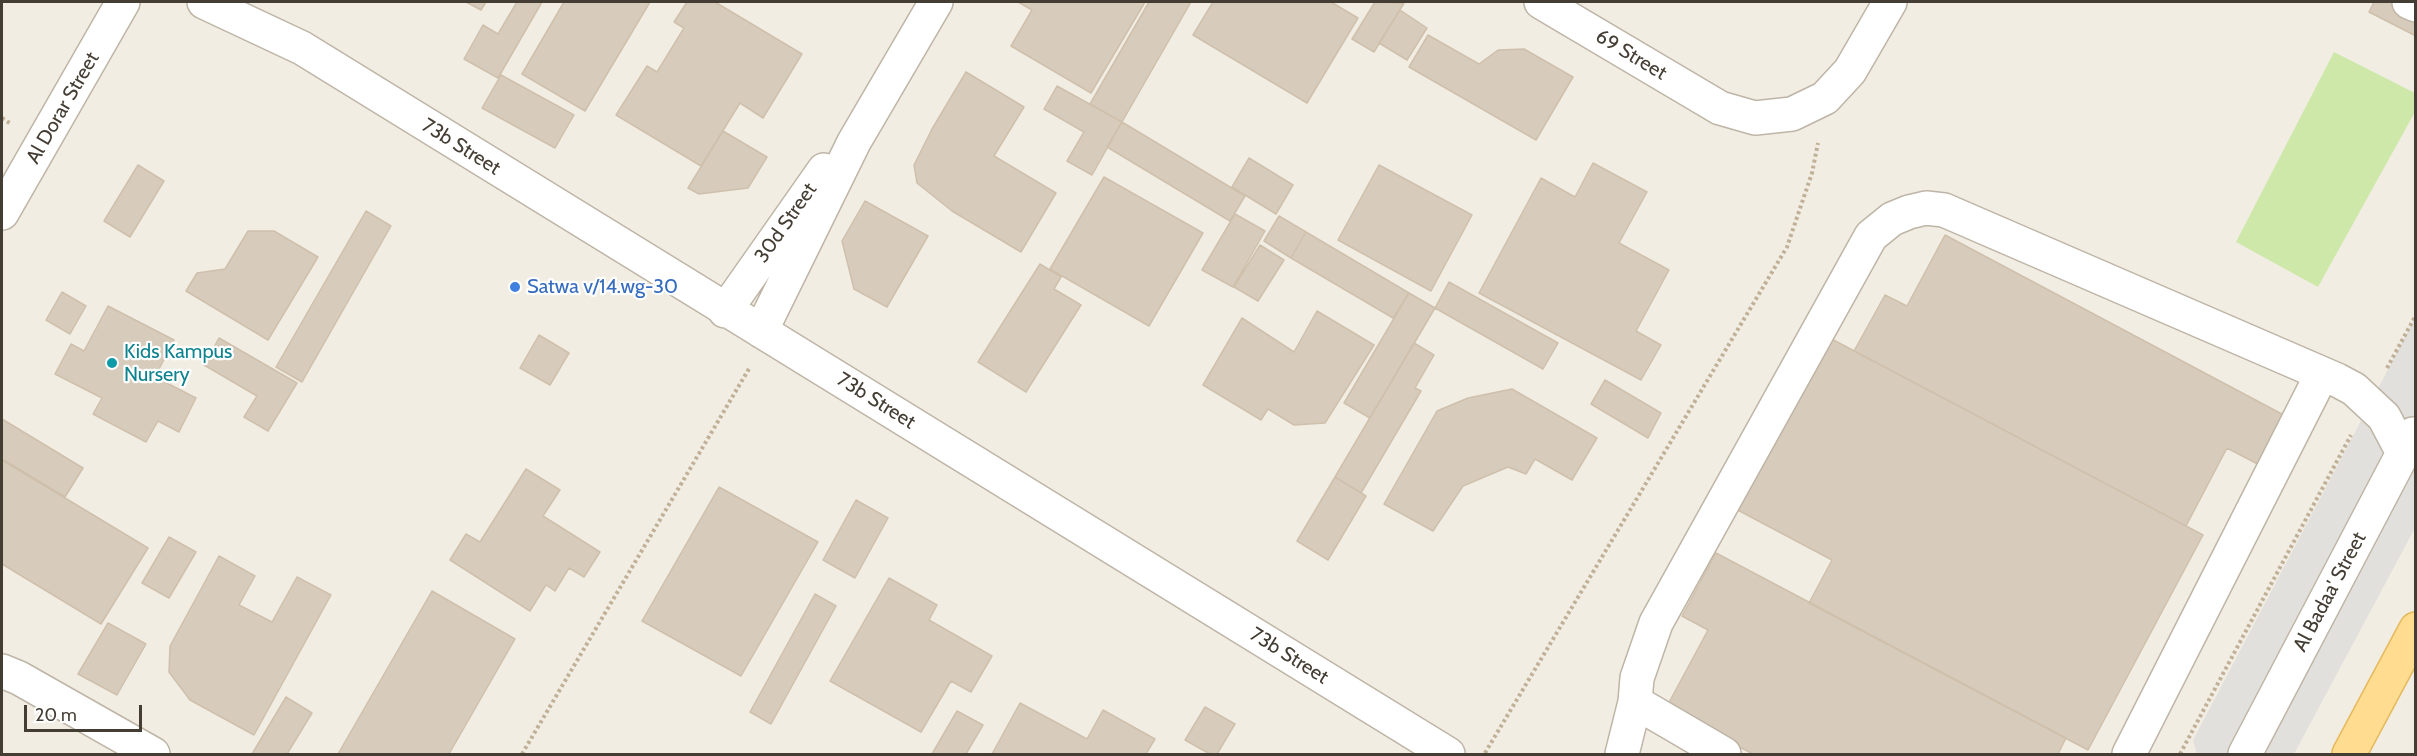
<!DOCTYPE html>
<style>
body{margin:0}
#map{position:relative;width:2417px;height:756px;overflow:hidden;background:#f2ede3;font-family:Cabin,sans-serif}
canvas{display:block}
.frame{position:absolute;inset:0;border:3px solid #443d33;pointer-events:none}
.scale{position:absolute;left:24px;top:705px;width:118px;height:27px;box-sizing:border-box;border:3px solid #443d33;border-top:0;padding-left:8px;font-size:18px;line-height:21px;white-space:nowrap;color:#443d33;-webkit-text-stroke:4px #fff;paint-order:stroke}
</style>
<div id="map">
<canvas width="2417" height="756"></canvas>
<div class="frame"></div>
<div class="scale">20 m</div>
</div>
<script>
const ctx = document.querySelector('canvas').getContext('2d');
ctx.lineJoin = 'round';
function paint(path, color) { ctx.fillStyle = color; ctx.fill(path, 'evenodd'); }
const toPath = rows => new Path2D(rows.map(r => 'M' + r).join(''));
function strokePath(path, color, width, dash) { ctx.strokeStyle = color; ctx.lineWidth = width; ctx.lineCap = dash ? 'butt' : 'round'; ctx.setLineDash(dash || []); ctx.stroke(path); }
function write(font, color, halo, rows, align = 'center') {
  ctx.font = font + ' Cabin,sans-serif'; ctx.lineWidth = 4.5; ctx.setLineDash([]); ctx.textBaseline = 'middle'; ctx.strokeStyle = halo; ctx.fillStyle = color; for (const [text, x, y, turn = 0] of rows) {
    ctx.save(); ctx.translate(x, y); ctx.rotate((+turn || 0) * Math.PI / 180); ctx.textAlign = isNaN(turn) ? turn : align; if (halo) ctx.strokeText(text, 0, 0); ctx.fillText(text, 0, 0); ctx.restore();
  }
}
paint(toPath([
 [2334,52,2415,93,2415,112,2318,287,2236,242]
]), '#cee8aa');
paint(toPath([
 [2415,318,2415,528,2294,754,2197,754,2193,740]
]), '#e2e0dc');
const building = toPath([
 [466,2,486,2,481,10,466,2],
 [517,2,542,2,498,78,464,59,483,25,498,34,517,2],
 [564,2,650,2,585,111,522,74,564,2],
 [687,2,715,2,802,54,763,118,740,103,701,166,616,115,647,66,657,72,684,28,674,22,687,2],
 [1018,2,1145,2,1091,93,1011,46,1032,10,1018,2],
 [1149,2,1191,2,1122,122,1090,104,1149,2],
 [1213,2,1331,2,1358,18,1307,103,1193,35,1213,2],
 [1375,2,1404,3,1374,52,1352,39,1375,2],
 [2374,2,2416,2,2416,36,2369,12,2374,2],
 [1400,10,1427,28,1407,60,1379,43,1400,10],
 [1428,35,1479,64,1498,50,1524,49,1573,77,1536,140,1409,67,1428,35],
 [966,72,1024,107,994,156,1056,193,1021,252,952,211,917,183,914,165,932,129,966,72],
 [501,75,574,115,555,148,482,108,501,75],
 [1057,86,1122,122,1092,175,1067,161,1084,132,1044,109,1057,86],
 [1122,122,1245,196,1230,221,1107,147,1122,122],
 [723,131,767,157,748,188,699,194,688,188,723,131],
 [1249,158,1293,185,1276,214,1232,187,1249,158],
 [1593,163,1647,192,1619,243,1669,270,1636,331,1661,345,1641,380,1479,293,1541,178,1575,197,1593,163],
 [138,165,164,181,130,237,104,221,138,165],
 [1379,165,1472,215,1431,291,1338,240,1379,165],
 [1104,177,1203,233,1149,326,1050,269,1104,177],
 [865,201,928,236,887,307,854,289,842,241,865,201],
 [366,211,391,226,302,382,276,367,366,211],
 [1235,214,1265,231,1233,287,1202,270,1235,214],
 [1279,216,1306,232,1291,258,1264,241,1279,216],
 [248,231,274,231,318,257,268,340,186,291,197,273,225,269,248,231],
 [1306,232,1409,293,1393,318,1291,258,1306,232],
 [1945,235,2295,421,2269,470,2227,448,2186,526,1854,351,1885,295,1907,306,1945,235],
 [1260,245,1284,260,1258,301,1234,287,1260,245],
 [1040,264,1061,277,1054,289,1081,305,1026,392,978,362,1040,264],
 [1449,282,1558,343,1543,369,1435,308,1449,282],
 [62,292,86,306,70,334,46,320,62,292],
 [1409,293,1435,308,1370,418,1344,403,1409,293],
 [108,306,174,340,155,377,196,398,179,432,158,421,146,442,93,414,102,398,55,374,71,344,84,351,108,306],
 [1317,311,1374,345,1325,423,1294,425,1268,409,1261,420,1203,385,1242,318,1294,352,1317,311],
 [539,335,569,353,550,385,520,368,539,335],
 [1824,335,2203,535,2088,750,1809,603,1832,560,1732,507,1824,335],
 [219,338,297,383,268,431,244,417,257,396,204,365,219,338],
 [1414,343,1434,355,1415,388,1421,391,1361,493,1335,477,1414,343],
 [1605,380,1661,413,1648,438,1591,404,1605,380],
 [1512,389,1597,438,1572,480,1535,459,1526,474,1508,467,1463,486,1433,531,1384,504,1437,411,1468,398,1512,389],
 [2,419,83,468,65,497,2,459,2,419],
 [2,460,148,548,101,624,2,564,2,460],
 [526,469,560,490,543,516,600,552,584,577,569,568,555,591,546,585,530,611,450,560,466,534,480,542,526,469],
 [1335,477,1366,496,1328,560,1297,541,1335,477],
 [719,487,818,542,741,676,642,621,719,487],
 [856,500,888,518,855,578,823,560,856,500],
 [169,537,196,552,169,598,142,583,169,537],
 [1716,553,2066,738,2058,754,1753,754,1666,708,1708,630,1682,616,1716,553],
 [219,556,255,576,239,605,272,622,297,577,331,595,254,735,190,700,169,672,170,646,219,556],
 [889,578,937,605,929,620,992,656,971,692,951,681,921,732,830,681,889,578],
 [432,591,515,639,449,754,338,754,432,591],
 [815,594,836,606,771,724,750,712,815,594],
 [108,623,146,644,117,695,78,674,108,623],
 [286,697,312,713,287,754,252,754,286,697],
 [1020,703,1087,739,1103,710,1155,739,1146,754,992,754,1020,703],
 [1205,707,1235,724,1217,754,1210,754,1185,740,1205,707],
 [957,711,983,725,966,754,932,754,957,711]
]);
paint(building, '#d7cbbb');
strokePath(building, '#cfc0ac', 1.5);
const minor = toPath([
 [204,2,302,48,1448,754],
 [1541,2,1720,108,1755,118,1792,114,1825,98,1850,71,1890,2],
 [2409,2,2416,5],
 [2,213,123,2],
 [725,311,824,170],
 [761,331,854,142,936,2],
 [2,671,19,678,153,754],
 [1635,702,1724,754],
 [1622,754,1635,702,1637,678,1656,623,1871,236,1892,219,1909,212,1926,208,1944,210,2337,380,2354,389,2384,417,2403,453],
 [2129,754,2322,374],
 [2245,754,2413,434]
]);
const major = toPath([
 [2349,754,2416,629]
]);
strokePath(minor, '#beb5a6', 36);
strokePath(major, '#e6b95d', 36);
strokePath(toPath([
 [2,118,11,124],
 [2387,368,2416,315],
 [1485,753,1787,247,1812,173,1818,143],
 [522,754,750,367],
 [2180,754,2351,435]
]), '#c0b097', 4, [3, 3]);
strokePath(minor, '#fff', 33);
strokePath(major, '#ffdc8f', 33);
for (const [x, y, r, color] of [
 [515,287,6,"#3f7fe0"],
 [112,363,6,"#0f9aa8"]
]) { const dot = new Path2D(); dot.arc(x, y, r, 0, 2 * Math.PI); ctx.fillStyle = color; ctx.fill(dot); strokePath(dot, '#fff', 2); }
write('20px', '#443d33', '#fff', [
 ["69 Street",1631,55,31],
 ["Al Dorar Street",63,108,-60],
 ["73b Street",461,147,32],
 ["30d Street",786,223,-55],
 ["73b Street",876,401,32],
 ["Al Badaa' Street",2330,592,-62],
 ["73b Street",1289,656,32]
]);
write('20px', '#366cbe', '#fff', [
 ["Satwa v/14.wg-30",527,287]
], 'left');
write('20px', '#0d838f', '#fff', [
 ["Kids Kampus",124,352],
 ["Nursery",124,375]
], 'left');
</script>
